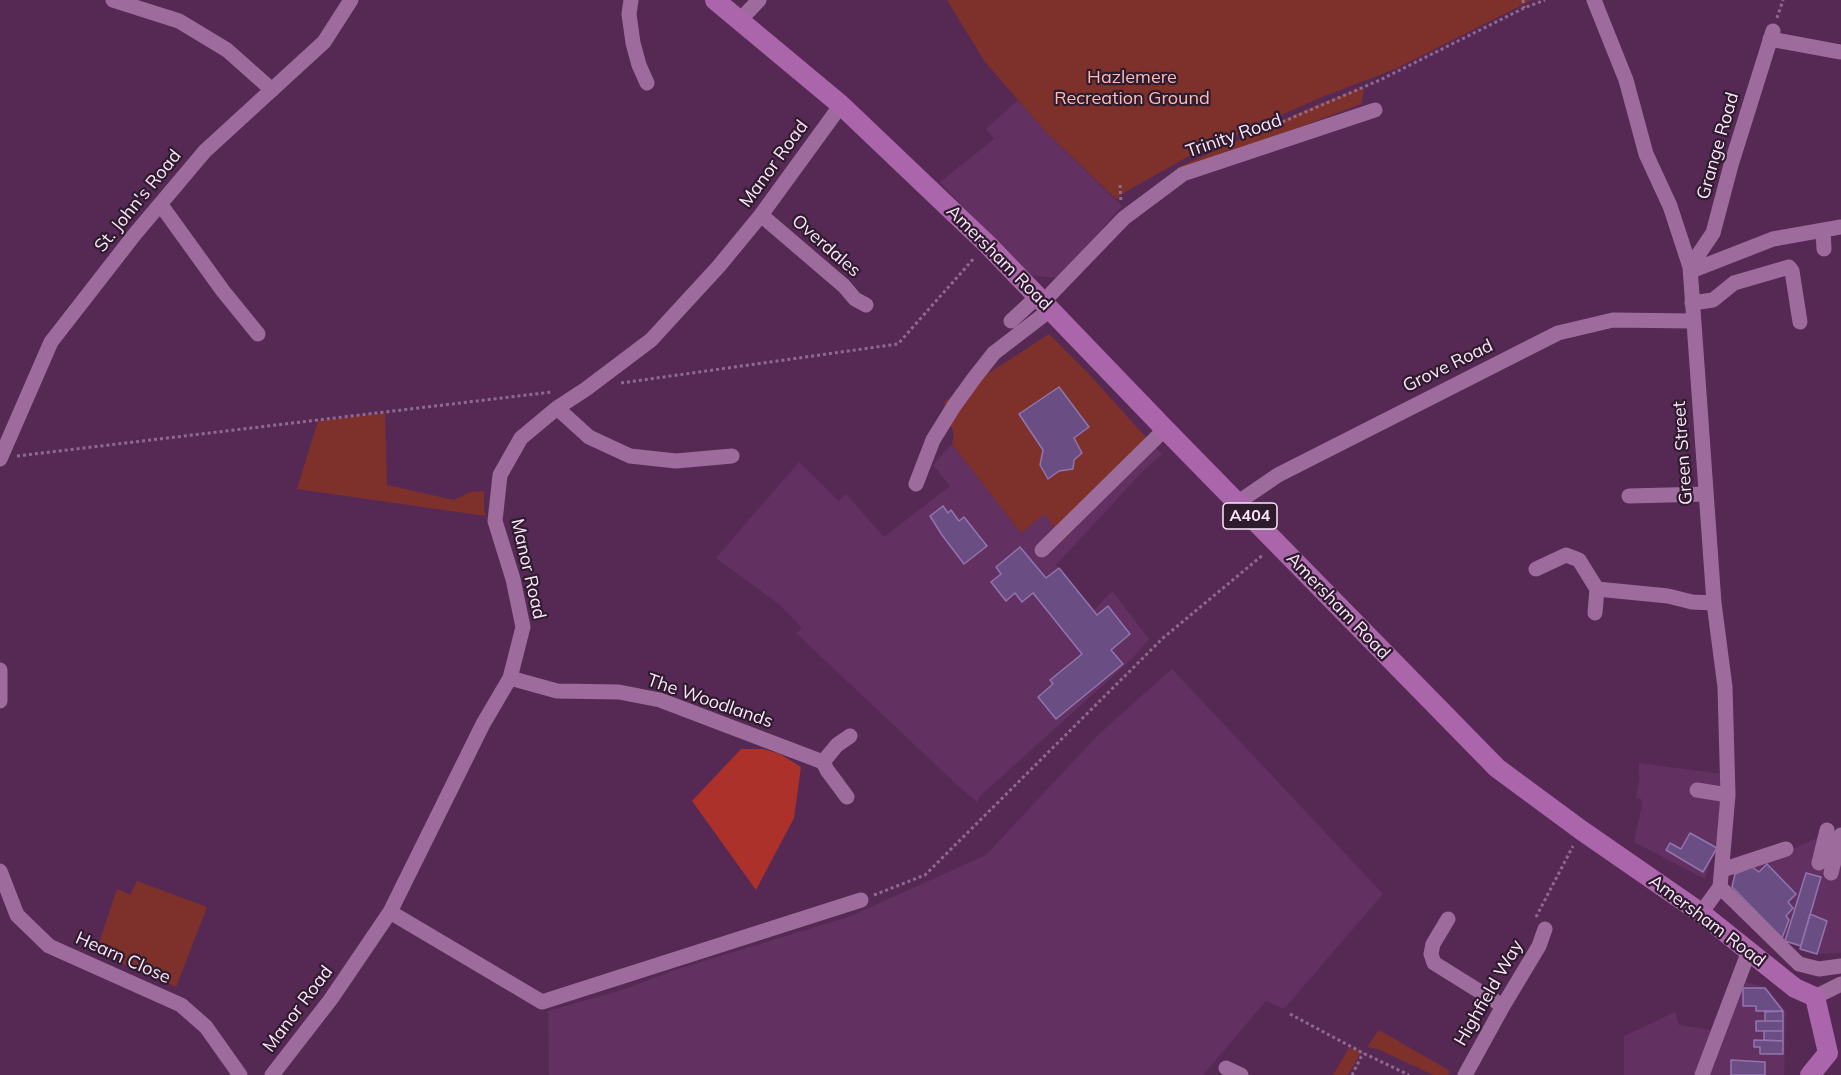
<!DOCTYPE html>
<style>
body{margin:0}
canvas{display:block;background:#552954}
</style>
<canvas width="1841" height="1075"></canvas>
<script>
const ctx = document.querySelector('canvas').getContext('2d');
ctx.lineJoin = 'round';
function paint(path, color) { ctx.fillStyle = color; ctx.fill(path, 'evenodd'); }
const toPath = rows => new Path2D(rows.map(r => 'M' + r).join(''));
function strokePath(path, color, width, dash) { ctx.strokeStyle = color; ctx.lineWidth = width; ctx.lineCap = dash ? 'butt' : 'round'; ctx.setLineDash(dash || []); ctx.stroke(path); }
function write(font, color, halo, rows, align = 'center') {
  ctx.font = font + ' Mulish,sans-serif'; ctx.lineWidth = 4.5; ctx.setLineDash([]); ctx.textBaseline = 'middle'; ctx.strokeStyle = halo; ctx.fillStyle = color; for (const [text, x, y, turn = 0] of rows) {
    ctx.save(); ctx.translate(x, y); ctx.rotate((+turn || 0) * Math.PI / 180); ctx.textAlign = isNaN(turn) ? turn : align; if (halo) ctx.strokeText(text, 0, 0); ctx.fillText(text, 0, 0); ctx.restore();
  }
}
paint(toPath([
 [1018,100,1046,132,1122,206,1059,278,1028,275,940,182,994,139,986,129],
 [1151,443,1162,454,1144,470,1056,565,1093,611,1112,591,1149,639,1132,659,980,796,977,802,955,783,796,633,802,628,780,605,716,558,799,462,839,501,846,494,884,537,950,486,933,465,952,444,1021,533,1045,513],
 [1172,669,1383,894,1284,1009,1266,1001,1203,1075,549,1075,548,1011,622,990,675,970,851,916,986,855,1099,734],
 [1639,763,1722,774,1718,835,1705,879,1634,842,1642,805,1641,799,1636,798,1640,777,1639,777],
 [1820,837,1841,838,1841,953,1817,954,1800,949,1800,946,1785,941,1732,887,1735,874],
 [1746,982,1767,988,1786,1012,1784,1075,1706,1075],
 [1675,1012,1679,1025,1711,1030,1694,1075,1624,1075,1624,1036]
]), '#623061');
paint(toPath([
 [947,0,1532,0,1395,69,1322,97,1191,155,1125,192,1116,199,1046,132,985,62],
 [1363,87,1364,90,1361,104,1180,172,1177,168,1314,106],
 [1049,334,1088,373,1151,443,1063,541,1045,514,1021,533,952,444,954,435,944,402],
 [385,413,387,485,454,500,470,492,484,491,484,509,486,516,297,489,318,421],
 [137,881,207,907,176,987,96,952,117,889,130,895],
 [1379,1030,1450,1071,1448,1075,1433,1075,1378,1049,1367,1047],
 [1349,1048,1358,1050,1360,1054,1348,1075,1333,1075]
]), '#7d312a');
paint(toPath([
 [741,749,763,749,780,754,801,767,794,818,756,890,692,801]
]), '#ab312a');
const building = toPath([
 [1059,387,1089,427,1074,438,1082,453,1074,460,1073,469,1059,471,1048,479,1040,465,1043,450,1019,414,1059,387],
 [943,506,948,513,951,510,959,521,964,517,987,546,964,564,942,535,930,516,943,506],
 [1020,547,1046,578,1059,568,1097,615,1108,606,1130,634,1111,650,1123,664,1056,719,1038,697,1053,684,1050,680,1082,654,1033,593,1022,602,1015,593,1006,601,991,582,1001,574,996,567,1020,547],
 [1690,833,1717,848,1703,872,1666,850,1670,843,1681,849,1690,833],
 [1767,864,1796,894,1788,902,1793,908,1786,916,1789,920,1782,938,1732,887,1735,874,1752,867,1759,872,1767,864],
 [1806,873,1821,877,1801,946,1785,941,1806,873],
 [1810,914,1827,921,1817,954,1800,949,1810,914],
 [1743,988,1765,988,1783,1011,1756,1011,1756,1006,1743,1006,1743,988],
 [1783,1011,1783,1021,1765,1021,1765,1012,1783,1011],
 [1756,1021,1783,1021,1783,1031,1756,1031,1756,1021],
 [1764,1031,1783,1031,1783,1041,1764,1040,1764,1031],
 [1754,1040,1783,1041,1783,1054,1760,1054,1760,1047,1754,1047,1754,1040],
 [1731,1060,1765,1062,1765,1075,1731,1075,1731,1060]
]);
paint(building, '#694d83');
strokePath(building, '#9275ae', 1.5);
strokePath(toPath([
 [1523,0,1524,8],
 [1777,18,1783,0],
 [1266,129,1380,80,1524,8,1545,0],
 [1120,185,1121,202],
 [621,383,898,344,975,257],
 [17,456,552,392],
 [874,895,925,875,1163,638,1264,554],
 [1536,917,1573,846],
 [1290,1014,1363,1053,1409,1075],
 [1352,1075,1363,1053]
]), '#8f6a8e', 3, [3, 3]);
strokePath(toPath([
 [113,0,179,21,227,50,272,90],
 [631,0,629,14,633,43,639,65,647,83],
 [1594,0,1626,80,1646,154,1670,206,1690,267,1714,603,1725,687,1728,795,1720,887,1701,913],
 [740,20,759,0],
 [1770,39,1841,52],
 [161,205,223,291,258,334],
 [761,215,844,286,855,299,866,305],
 [1823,230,1824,249],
 [1690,267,1713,233,1731,165,1773,31],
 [1691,271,1773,239,1841,227],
 [1043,302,1124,218,1183,174,1375,110],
 [1692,303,1713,300,1734,283,1789,267,1792,271,1800,322],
 [1011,321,1037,297],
 [557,408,589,437,630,456,676,461,732,456],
 [0,459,51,342,135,234,205,151,324,42,351,0],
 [916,484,933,440,954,406,975,377,994,353,1050,310],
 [1629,496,1706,494],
 [1237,503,1278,475,1558,333,1613,320,1693,321],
 [1042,550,1165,429],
 [1536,569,1566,555,1579,560,1597,589,1668,596,1692,602,1714,603],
 [1595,613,1597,589],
 [0,670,0,701],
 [510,678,557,691,619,692,660,700,823,762],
 [1697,790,1728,795],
 [847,797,827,770,823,762,837,745,850,736],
 [1819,863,1827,830],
 [1722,870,1786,849],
 [0,871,17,915,49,946,181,1005,206,1027,240,1075],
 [1831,873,1841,835],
 [1720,887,1799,964,1819,969,1841,966],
 [390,912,542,1002,861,900],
 [1448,919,1433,944,1431,954,1434,963,1503,1006],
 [1815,997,1841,984],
 [1226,1068,1241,1075],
 [272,1075,331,999,390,912,483,724,510,678,523,627,513,579,495,521,500,475,521,438,557,408,586,389,651,340,719,266,761,215,841,105],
 [1465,1075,1503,1006,1539,946,1545,929],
 [1702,1075,1749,951]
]), '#9d6c9c', 15);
strokePath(toPath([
 [715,0,841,105,988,245,1165,429,1497,768,1581,830,1701,913,1795,988,1815,997,1828,1053],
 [1810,1075,1828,1053]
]), '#ab65aa', 20);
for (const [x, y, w] of [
 [1250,516,54]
]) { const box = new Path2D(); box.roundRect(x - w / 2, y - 13, w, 26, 4.5); ctx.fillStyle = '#2f1b2e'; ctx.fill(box); strokePath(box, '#fce6fb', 1.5); }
write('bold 16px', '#fce6fb', null, [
 ["A404",1250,516]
]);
write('18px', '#fcbcb3', '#2f1b2e', [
 ["Hazlemere",1132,78],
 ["Recreation Ground",1132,99]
]);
write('18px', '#fce6fb', '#2f1b2e', [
 ["Trinity Road",1234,136,-19],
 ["Grange Road",1718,146,-74],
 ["Manor Road",774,164,-54],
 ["St. John's Road",138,201,-51],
 ["Overdales",826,246,41],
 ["Amersham Road",999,258,45],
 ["Grove Road",1448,366,-26],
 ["Green Street",1683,453,-94],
 ["Manor Road",528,569,77],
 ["Amersham Road",1338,606,46],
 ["The Woodlands",710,701,19],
 ["Amersham Road",1707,921,37],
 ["Hearn Close",123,958,24],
 ["Highfield Way",1489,993,-60],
 ["Manor Road",298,1009,-53]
]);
</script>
